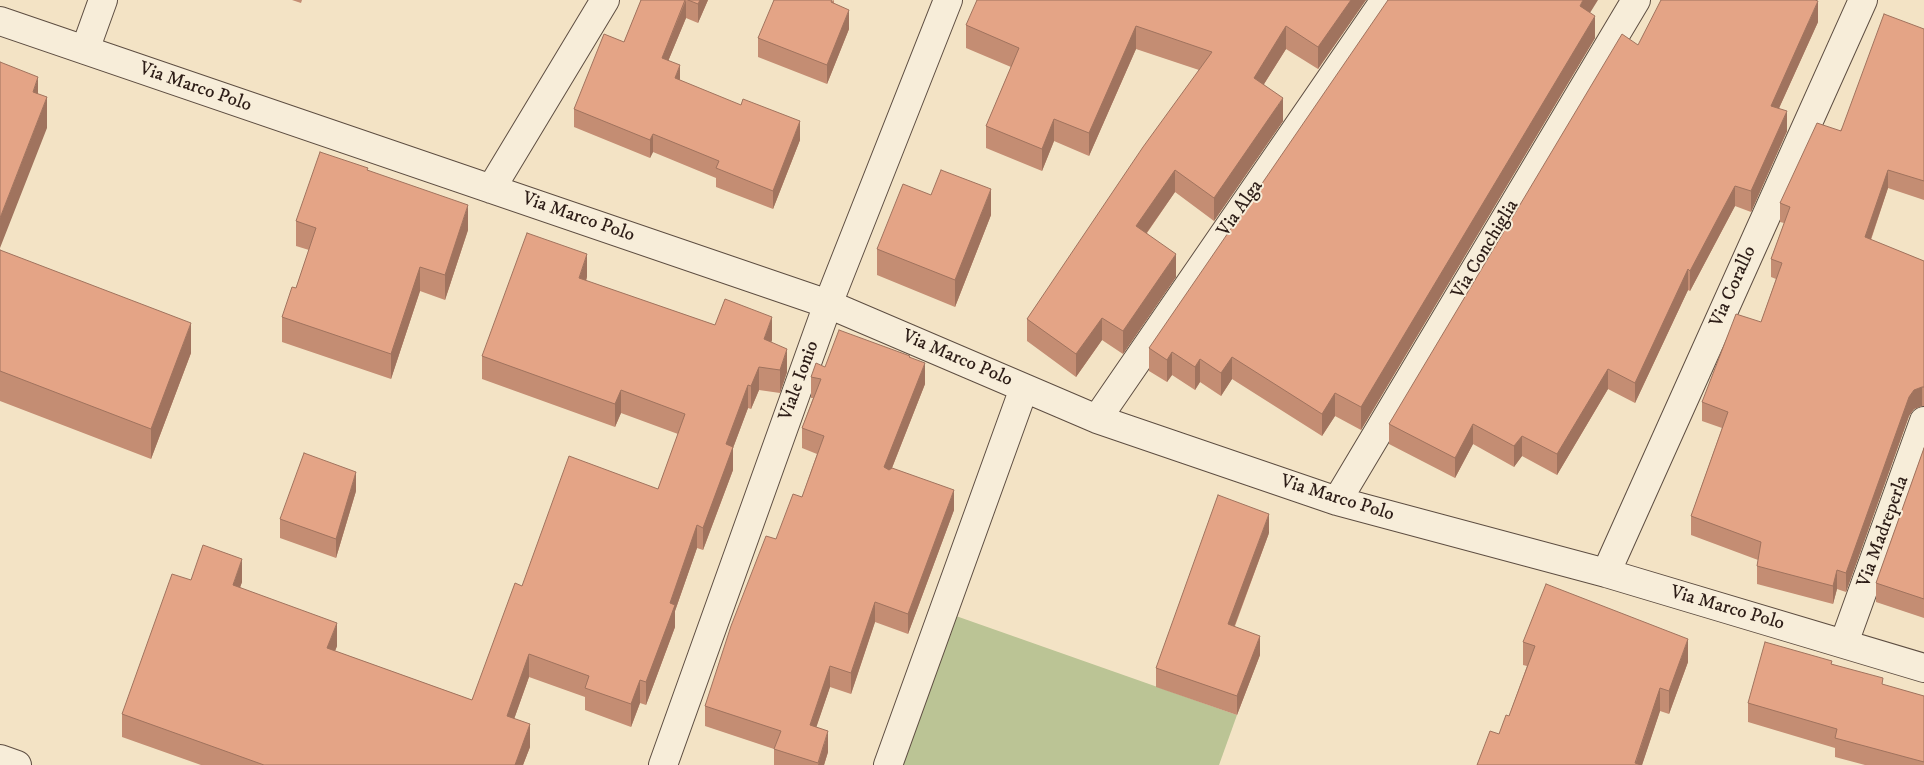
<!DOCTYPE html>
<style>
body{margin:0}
canvas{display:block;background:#f3e3c5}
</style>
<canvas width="1924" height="765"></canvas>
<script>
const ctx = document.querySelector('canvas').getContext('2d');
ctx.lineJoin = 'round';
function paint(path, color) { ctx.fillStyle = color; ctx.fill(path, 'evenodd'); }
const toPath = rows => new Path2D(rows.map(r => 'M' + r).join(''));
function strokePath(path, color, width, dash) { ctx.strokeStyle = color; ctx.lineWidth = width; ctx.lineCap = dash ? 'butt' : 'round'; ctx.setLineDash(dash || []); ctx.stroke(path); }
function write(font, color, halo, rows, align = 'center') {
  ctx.font = font + ' "IM FELL DW Pica",serif'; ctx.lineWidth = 4; ctx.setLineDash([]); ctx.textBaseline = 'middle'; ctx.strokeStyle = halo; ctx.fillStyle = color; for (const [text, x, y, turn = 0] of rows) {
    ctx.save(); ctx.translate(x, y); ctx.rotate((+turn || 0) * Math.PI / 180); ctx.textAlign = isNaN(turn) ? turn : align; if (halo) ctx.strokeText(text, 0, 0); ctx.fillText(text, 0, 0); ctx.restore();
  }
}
paint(toPath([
 [956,616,1237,715,1219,765,903,765]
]), '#bbc495');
const street = toPath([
 [0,21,828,304,1097,419,1337,501,1606,573,1924,668],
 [85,50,103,0],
 [491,189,605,0],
 [1097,419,1385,0],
 [1337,501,1636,0],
 [1606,573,1863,0],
 [1844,643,1924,421],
 [0,759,17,765],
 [663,765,828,304,948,0],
 [888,765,1024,388]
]);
strokePath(street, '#5e4e42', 30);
strokePath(street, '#f7edd9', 28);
paint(toPath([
 [292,0,302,0,301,3],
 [641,0,708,0,698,23,686,18,668,61,680,80,800,140,773,209,716,187,716,178,653,152,650,158,574,127,574,109,624,42],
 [834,0,834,4,849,29,827,84,758,57,758,38],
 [1366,0,1318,69,1286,49,1264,84,1283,121,1214,221,1175,192,1147,233,1176,277,1123,354,1102,340,1076,377,1027,341,1027,319,1199,70,1136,49,1089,156,1054,141,1042,171,986,148,986,126,1011,67,966,48,966,25],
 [1590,12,1595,38,1361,430,1335,416,1322,436,1232,379,1221,396,1200,382,1195,390,1172,375,1167,382,1149,371,1149,348],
 [1818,22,1779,108,1787,131,1751,212,1735,206,1690,291,1688,290,1635,403,1608,389,1557,475,1522,456,1514,467,1473,444,1455,478,1389,444,1389,424,1638,45],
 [1924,29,1924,200,1888,188,1871,240,1924,261,1924,406,1922,406,1914,409,1909,416,1846,592,1837,589,1833,604,1757,584,1757,566,1758,560,1691,535,1691,516,1722,428,1702,421,1702,402,1761,322,1776,279,1771,277,1771,259,1784,223,1780,222,1780,203],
 [368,171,468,230,445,300,420,291,391,379,282,342,282,317,296,288,309,250,296,246,296,221],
 [931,195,991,215,955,307,877,275,877,249],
 [0,250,191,353,151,459,0,401],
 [587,277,586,281,715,325,772,340,771,342,787,372,780,393,759,390,751,409,748,408,733,448,733,470,703,550,697,548,675,611,675,627,646,705,640,703,631,727,585,710,585,697,529,677,514,719,530,747,523,765,201,765,122,737,122,714,191,580,242,582,240,587,337,646,335,651,472,700,522,586,658,489,678,434,621,413,615,427,482,379,482,356],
 [910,357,925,384,892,468,954,510,908,634,875,622,851,694,830,687,816,727,828,752,824,765,774,765,774,749,705,726,705,706,776,539,802,497,817,454,802,448,802,428,813,398,811,398,811,377,825,367],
 [1924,448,1924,618,1876,602,1876,583],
 [356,491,336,558,280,538,280,519],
 [1269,533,1235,626,1260,655,1237,715,1156,687,1156,668],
 [1523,642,1688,662,1669,714,1660,711,1642,765,1477,765,1499,734,1509,716,1527,666,1523,665],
 [1832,664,1883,685,1924,696,1924,765,1865,765,1835,757,1835,748,1748,722,1748,703]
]), '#c48d73');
paint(toPath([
 [686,0,686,18,662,76,662,58],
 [700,0,708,0,698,23,698,4],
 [1351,0,1366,0,1318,69,1318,47],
 [1583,0,1598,0,1580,29,1580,6],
 [1818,1,1818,22,1771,126,1771,106],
 [849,10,849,29,827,84,827,65],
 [1595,16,1595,38,1361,430,1361,407],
 [1136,26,1136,49,1089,156,1089,133],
 [1286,26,1286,49,1254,100,1254,78],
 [680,65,680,84,675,78],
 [38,77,38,107,33,92],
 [47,97,47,128,0,248,0,218],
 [1283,98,1283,121,1214,221,1214,198],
 [1787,111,1787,131,1751,212,1751,191],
 [1054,119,1054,141,1042,171,1042,149],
 [800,121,800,140,773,209,773,191],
 [653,134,653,152,650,158,650,140],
 [1175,170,1175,192,1136,248,1136,226],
 [1888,170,1888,188,1865,256,1865,237],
 [1735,186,1735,206,1690,291,1690,271],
 [991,189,991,215,955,307,955,280],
 [468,205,468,230,445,300,445,275],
 [587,254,587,277,579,301,579,278],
 [1176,254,1176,277,1123,354,1123,331],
 [420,267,420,291,391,379,391,354],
 [1688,269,1688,290,1635,403,1635,383],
 [772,317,772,340,764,362,764,339],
 [1102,318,1102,340,1076,377,1076,354],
 [191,323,191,353,151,459,151,429],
 [787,349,787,372,780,393,780,370],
 [1172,352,1172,375,1167,382,1167,360],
 [1232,357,1232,379,1221,396,1221,373],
 [1200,359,1200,382,1195,390,1195,367],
 [925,363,925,384,884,488,884,467],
 [759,367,759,390,751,409,751,386],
 [1608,369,1608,389,1557,475,1557,454],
 [748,385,748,408,733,448,733,470,703,550,703,528,726,444],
 [1922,387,1922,406,1914,409,1909,416,1846,592,1846,573,1909,397,1914,390],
 [621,390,621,413,615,427,615,404],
 [1335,393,1335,416,1322,436,1322,414],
 [1473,424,1473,444,1455,478,1455,458],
 [1522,436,1522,456,1514,467,1514,446],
 [356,472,356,491,336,558,336,539],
 [954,490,954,510,908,634,908,614],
 [1269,514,1269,533,1228,643,1228,624],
 [697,525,697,548,675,611,675,627,646,705,646,682,670,603],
 [242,559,242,582,233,608,233,585],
 [1837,570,1837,589,1833,604,1833,586],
 [875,602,875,622,851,694,851,673],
 [337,623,337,646,327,671,327,648],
 [1260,636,1260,655,1237,715,1237,696],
 [1688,639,1688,662,1669,714,1669,691],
 [529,654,529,677,507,739,507,716],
 [830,666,830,687,810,746,810,725],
 [640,680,640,703,631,727,631,704],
 [1660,688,1660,711,1642,765,1635,765],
 [530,724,530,747,523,765,515,765],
 [828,731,828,752,824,765,818,765]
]), '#a0735e');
const building = toPath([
 [641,0,685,0,662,58,680,65,675,78,741,105,743,99,800,121,773,191,716,168,719,161,653,134,650,140,574,109,604,34,624,42,641,0],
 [688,0,700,0,698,4,688,0],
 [774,0,832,0,831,2,849,10,827,65,758,38,774,0],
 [977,0,1351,0,1318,47,1286,26,1254,78,1283,98,1214,198,1175,170,1136,226,1176,254,1123,331,1102,318,1076,354,1027,319,1143,147,1212,52,1136,26,1089,133,1054,119,1042,149,986,126,1019,48,966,25,977,0],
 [1388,0,1583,0,1580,6,1595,16,1361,407,1335,393,1322,414,1232,357,1221,373,1200,359,1195,367,1172,352,1167,360,1149,348,1388,0],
 [1661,0,1815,0,1818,1,1771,106,1787,111,1751,191,1735,186,1690,271,1688,269,1635,383,1608,369,1557,454,1522,436,1514,446,1473,424,1455,458,1389,424,1622,34,1638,45,1661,0],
 [1884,14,1924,29,1924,181,1888,170,1865,237,1924,261,1924,387,1922,387,1914,390,1909,397,1846,573,1837,570,1833,586,1757,566,1761,542,1691,516,1728,412,1702,402,1736,314,1761,322,1782,263,1771,259,1790,207,1780,203,1817,123,1841,131,1884,14],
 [0,62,38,77,33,92,47,97,0,218,0,62],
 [320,152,368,168,367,170,468,205,445,275,420,267,391,354,282,317,292,287,296,288,316,228,296,221,320,152],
 [941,170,991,189,955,280,877,249,903,184,931,195,941,170],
 [527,233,587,254,579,278,715,325,725,299,772,317,764,339,787,349,780,370,759,367,751,386,748,385,726,444,733,447,703,528,697,525,670,603,675,605,646,682,640,680,631,704,585,688,589,676,529,654,507,716,530,724,515,765,516,765,264,765,122,714,172,574,191,580,203,545,242,559,233,585,337,623,327,648,472,700,515,583,522,586,569,456,658,489,685,414,621,390,615,404,482,356,527,233],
 [0,250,191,323,151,429,0,371,0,250],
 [839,330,910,356,909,357,925,363,884,467,889,470,892,468,954,490,908,614,875,602,851,673,830,666,810,725,828,731,818,763,774,749,781,731,705,706,731,626,766,536,776,539,793,494,802,497,824,436,802,428,821,379,811,377,816,363,825,367,839,330],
 [1924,448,1924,599,1876,583,1924,448],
 [304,453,356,472,336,539,280,519,304,453],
 [1218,495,1269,514,1228,624,1260,636,1237,696,1156,668,1218,495],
 [1546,584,1688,639,1669,691,1660,688,1635,763,1641,765,1477,765,1490,731,1499,734,1506,715,1509,716,1535,646,1523,642,1546,584],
 [1765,642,1832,661,1831,664,1883,678,1882,684,1924,696,1924,762,1835,738,1837,729,1748,703,1765,642]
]);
paint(building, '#e4a486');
strokePath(building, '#a0735e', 1);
write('19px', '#2d1d17', '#f7edd9', [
 ["Via Marco Polo",195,88,19],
 ["Via Alga",1241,209,-55],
 ["Via Marco Polo",578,218,19],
 ["Via Conchiglia",1486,250,-59],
 ["Via Corallo",1734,287,-66],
 ["Via Marco Polo",957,359,23],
 ["Viale Ionio",800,381,-70],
 ["Via Marco Polo",1337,499,17],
 ["Via Madreperla",1884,532,-70],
 ["Via Marco Polo",1727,609,16]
]);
</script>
